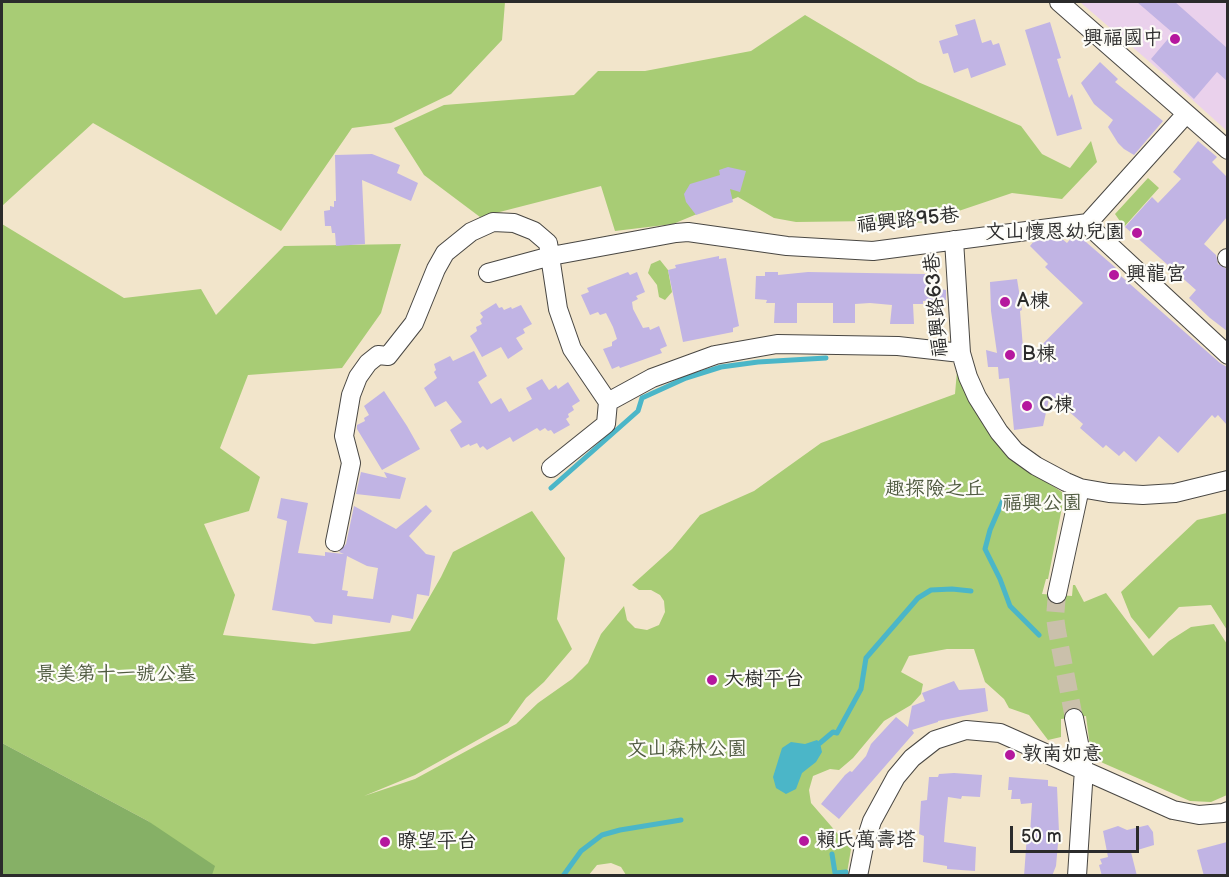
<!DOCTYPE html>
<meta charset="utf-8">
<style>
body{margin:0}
#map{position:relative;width:1229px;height:877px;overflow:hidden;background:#f2e5cb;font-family:"Balsamiq Sans",sans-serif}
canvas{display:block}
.frame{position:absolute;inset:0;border:3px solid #2b2b2b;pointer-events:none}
.scale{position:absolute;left:1010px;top:826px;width:129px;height:27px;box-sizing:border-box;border:3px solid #2b2b2b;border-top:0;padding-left:8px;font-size:18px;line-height:21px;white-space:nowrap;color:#2b2b2b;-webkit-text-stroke:4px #fdfcf7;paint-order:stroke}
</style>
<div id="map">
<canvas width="1229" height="877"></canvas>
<div class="frame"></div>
<div class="scale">50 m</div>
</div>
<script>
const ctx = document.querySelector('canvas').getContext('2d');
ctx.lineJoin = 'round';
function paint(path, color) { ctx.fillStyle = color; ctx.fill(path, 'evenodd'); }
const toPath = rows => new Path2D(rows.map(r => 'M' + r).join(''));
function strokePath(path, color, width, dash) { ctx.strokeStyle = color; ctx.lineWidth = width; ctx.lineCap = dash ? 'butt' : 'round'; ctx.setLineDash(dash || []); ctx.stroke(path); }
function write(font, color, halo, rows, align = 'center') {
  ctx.font = font + ' "Balsamiq Sans","LXGW WenKai TC",sans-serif'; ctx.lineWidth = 4.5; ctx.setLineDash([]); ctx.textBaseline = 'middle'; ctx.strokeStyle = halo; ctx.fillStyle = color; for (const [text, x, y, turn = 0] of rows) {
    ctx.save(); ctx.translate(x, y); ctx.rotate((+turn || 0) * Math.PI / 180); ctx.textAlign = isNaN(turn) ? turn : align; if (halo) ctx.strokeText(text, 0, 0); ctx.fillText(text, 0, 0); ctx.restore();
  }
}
paint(toPath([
 [1080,2,1227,2,1227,131,1166,76]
]), '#ead1ec');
paint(toPath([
 [2,2,505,2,502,40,451,94,391,123,352,128,281,231,93,123,2,206],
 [805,15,918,82,1021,126,1042,154,1070,168,1091,141,1097,162,1062,199,1012,193,926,222,876,226,873,221,796,222,774,218,738,197,673,224,615,231,601,186,480,217,424,175,394,128,444,105,574,95,598,71,645,71,751,51],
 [1148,178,1159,188,1124,227,1115,214],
 [2,224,124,298,201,289,216,315,284,246,401,244,381,313,342,368,248,375,220,448,260,477,249,511,204,524,235,595,223,635,314,644,410,631,441,577,453,552,532,511,565,558,557,619,572,649,544,682,526,698,508,723,415,775,364,796,415,779,516,724,538,703,572,679,588,663,601,634,624,606,627,620,635,628,647,630,659,625,665,612,664,601,660,595,651,590,639,590,632,585,672,549,700,515,754,491,821,443,955,394,957,371,974,410,993,439,1017,463,1062,492,1064,497,1048,579,1046,579,1042,594,1072,596,1073,585,1075,585,1084,602,1106,593,1153,656,1169,641,1191,627,1214,624,1227,644,1227,795,1211,802,1190,801,1103,763,1094,757,1090,747,1086,716,1061,719,1061,737,1048,740,1029,715,1009,708,1004,699,985,682,974,649,947,649,909,656,901,672,923,684,921,694,911,705,884,721,853,758,839,770,830,769,813,776,809,790,811,803,851,849,847,873,843,875,626,875,621,867,611,863,597,865,588,876,208,875,148,821,2,743],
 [660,260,668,270,672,292,665,300,659,297,657,285,648,273,651,264],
 [1227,513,1227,630,1211,605,1179,607,1149,639,1131,617,1121,592,1197,520]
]), '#a8cc75');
paint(toPath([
 [2,743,148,821,215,866,212,875,2,875]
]), '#86b066');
paint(toPath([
 [817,740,820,743,822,752,816,762,802,773,796,789,786,794,776,788,773,777,782,748,791,742,805,744]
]), '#4bb6c8');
strokePath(toPath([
 [551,488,638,411,642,398,686,378,721,367,758,362,826,358],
 [1003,500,990,530,985,549,1000,579,1010,606,1039,635],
 [820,743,833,732,837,733,861,689,866,658,918,598,931,590,952,589,971,591],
 [832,854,835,873,846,872],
 [563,876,581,851,602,835,620,830,681,820]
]), '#4bb6c8', 5);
paint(toPath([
 [1137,2,1175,2,1227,48,1227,81,1217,72,1194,99,1151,59,1173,33],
 [975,19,982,43,991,40,993,45,999,43,1006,65,971,78,968,68,954,73,948,53,943,54,939,41,958,35,955,25],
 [1050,22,1061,58,1057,59,1069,98,1072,94,1082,129,1057,136,1025,30],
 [1100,62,1118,79,1115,82,1163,121,1134,155,1124,149,1118,143,1108,127,1113,120,1094,104,1081,83],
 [1198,141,1217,157,1212,162,1227,177,1227,217,1204,244,1216,255,1218,264,1227,269,1227,331,1210,318,1189,298,1196,290,1125,227,1152,197,1158,203,1181,179,1173,172],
 [372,154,400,165,397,173,418,183,411,201,362,180,365,244,336,246,335,233,332,233,331,226,325,226,324,211,330,210,330,206,334,207,334,201,336,201,335,155],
 [728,167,746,171,740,192,730,189,733,202,696,215,686,202,684,194,690,184,720,175,719,170],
 [1073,236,1079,236,1116,268,1114,270,1220,363,1227,367,1227,425,1218,415,1215,418,1212,415,1178,453,1159,436,1136,462,1124,451,1119,456,1106,445,1103,448,1080,428,1083,424,1065,408,1062,410,1049,399,1043,426,1014,430,1009,378,999,379,998,367,988,367,986,350,997,353,991,311,990,282,1017,279,1022,310,1020,311,1024,360,1027,360,1083,303,1045,267,1048,264,1030,246,1034,241,1061,238,1067,243],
 [719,256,719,259,726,258,739,326,733,328,733,332,683,342,668,270,676,268,675,265],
 [628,272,630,275,637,272,645,292,636,296,638,299,632,302,633,309,643,328,649,327,650,330,659,326,667,346,660,349,662,353,620,368,619,366,612,369,603,349,612,346,612,342,617,339,613,327,606,313,600,315,598,312,590,315,581,295,589,292,587,288],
 [765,272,778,272,778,275,808,272,925,274,925,277,934,277,934,288,946,290,946,300,923,301,923,304,913,304,914,324,890,324,892,305,870,303,855,304,855,323,833,323,833,303,797,303,797,323,774,323,775,303,766,303,767,300,755,299,756,276,765,276],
 [496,303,499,308,502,307,504,310,511,307,512,309,521,305,532,324,523,329,525,333,516,338,523,349,508,359,501,347,482,357,470,336,477,331,476,327,482,324,480,320,483,317,480,313],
 [474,351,487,376,478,382,491,404,501,398,509,412,532,399,526,388,542,379,549,390,556,385,558,389,568,382,580,401,572,406,574,410,568,414,569,417,566,419,570,425,554,434,551,430,548,431,545,428,540,431,537,428,513,442,510,437,487,450,483,446,480,448,477,443,470,446,469,444,461,448,450,430,462,422,446,401,435,407,424,388,437,378,434,372,436,370,434,364,450,356,453,361],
 [384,391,407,426,420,449,382,470,357,429,357,425,365,421,364,418,369,415,364,406],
 [361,472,387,478,384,472,406,478,400,499,356,494],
 [281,498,308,503,298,553,325,556,325,552,344,554,339,552,346,544,354,506,396,529,426,505,432,511,409,536,426,554,435,556,429,596,417,594,413,619,392,615,390,623,333,615,332,624,315,622,310,616,272,610,287,521,277,518],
 [347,556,367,566,378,568,373,599,347,596,348,591,342,590],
 [954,681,959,690,985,688,988,711,938,721,938,722,912,730,914,733,839,819,821,804,845,775,850,771,852,772,866,756,871,744,896,717,908,727,912,706,925,701,922,693],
 [954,773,982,775,980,797,962,796,961,799,948,797,945,828,944,842,976,847,975,871,947,869,947,866,923,862,924,836,919,834,921,801,927,800,929,777,938,777,939,774],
 [1009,777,1048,780,1048,786,1057,787,1059,832,1056,866,1052,876,1024,876,1027,835,1030,834,1032,803,1021,804,1020,799,1011,799,1012,790,1008,790],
 [1148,825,1153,832,1154,845,1131,852,1137,876,1102,876,1099,865,1102,864,1100,859,1108,857,1103,831,1118,826,1127,830],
 [1227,842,1227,876,1204,876,1197,850]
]), '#c1b4e4');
strokePath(toPath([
 [1057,594,1055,617,1057,631,1074,718]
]), '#cac0ab', 18, [18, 9]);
const minor = toPath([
 [1059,2,1228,150],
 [1088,223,1091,228,1228,355],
 [954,240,961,353,968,377,977,397,999,432,1015,451,1036,466,1066,482,1080,488,1109,493,1143,495,1175,493,1228,480],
 [1227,258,1228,258],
 [488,273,551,256,676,233,688,232,787,246,873,251,1088,223,1186,114],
 [608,402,652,378,715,355,777,344,898,346,961,353],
 [335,542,351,463,344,436,351,395,358,377,368,363,378,355,388,356,414,323,436,269,445,253,471,232,493,222,514,223,534,231,548,243,558,309,572,349,608,402,606,424,551,468],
 [1057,594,1080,488],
 [1074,718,1084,769,1077,876],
 [858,876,864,846,872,821,896,777,912,758,935,740,966,730,1000,733,1173,810,1199,815,1223,813,1228,811]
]);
strokePath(minor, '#494743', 20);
strokePath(minor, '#fff', 18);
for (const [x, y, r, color] of [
 [1175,39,6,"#b5179e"],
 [1137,233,6,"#b5179e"],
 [1114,275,6,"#b5179e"],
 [1005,302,6,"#b5179e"],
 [1010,355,6,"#b5179e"],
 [1027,406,6,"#b5179e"],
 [712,680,6,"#b5179e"],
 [1010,755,6,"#b5179e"],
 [804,841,6,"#b5179e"],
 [385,842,6,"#b5179e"]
]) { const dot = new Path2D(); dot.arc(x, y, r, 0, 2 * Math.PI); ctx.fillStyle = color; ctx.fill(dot); strokePath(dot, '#fdfcf7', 2); }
write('20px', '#2b2b2b', '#fdfcf7', [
 ["興福國中",1163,39,"right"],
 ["文山懷恩幼兒園",1125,233,"right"],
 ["興龍宮",1126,275],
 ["A棟",1017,302],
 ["B棟",1022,355],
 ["C棟",1039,406],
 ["大樹平台",724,680],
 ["敦南如意",1022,755],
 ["賴氏萬壽塔",816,841],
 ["瞭望平台",397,842]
], 'left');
write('20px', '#2b2b2b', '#fdfcf7', [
 ["福興路95巷",908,221,-6],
 ["福興路63巷",937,305,-95]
]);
write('20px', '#505b41', '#fdfcf7', [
 ["趣探險之丘",935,490],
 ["福興公園",1042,504],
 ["景美第十一號公墓",116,675],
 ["文山森林公園",687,750]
]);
</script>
